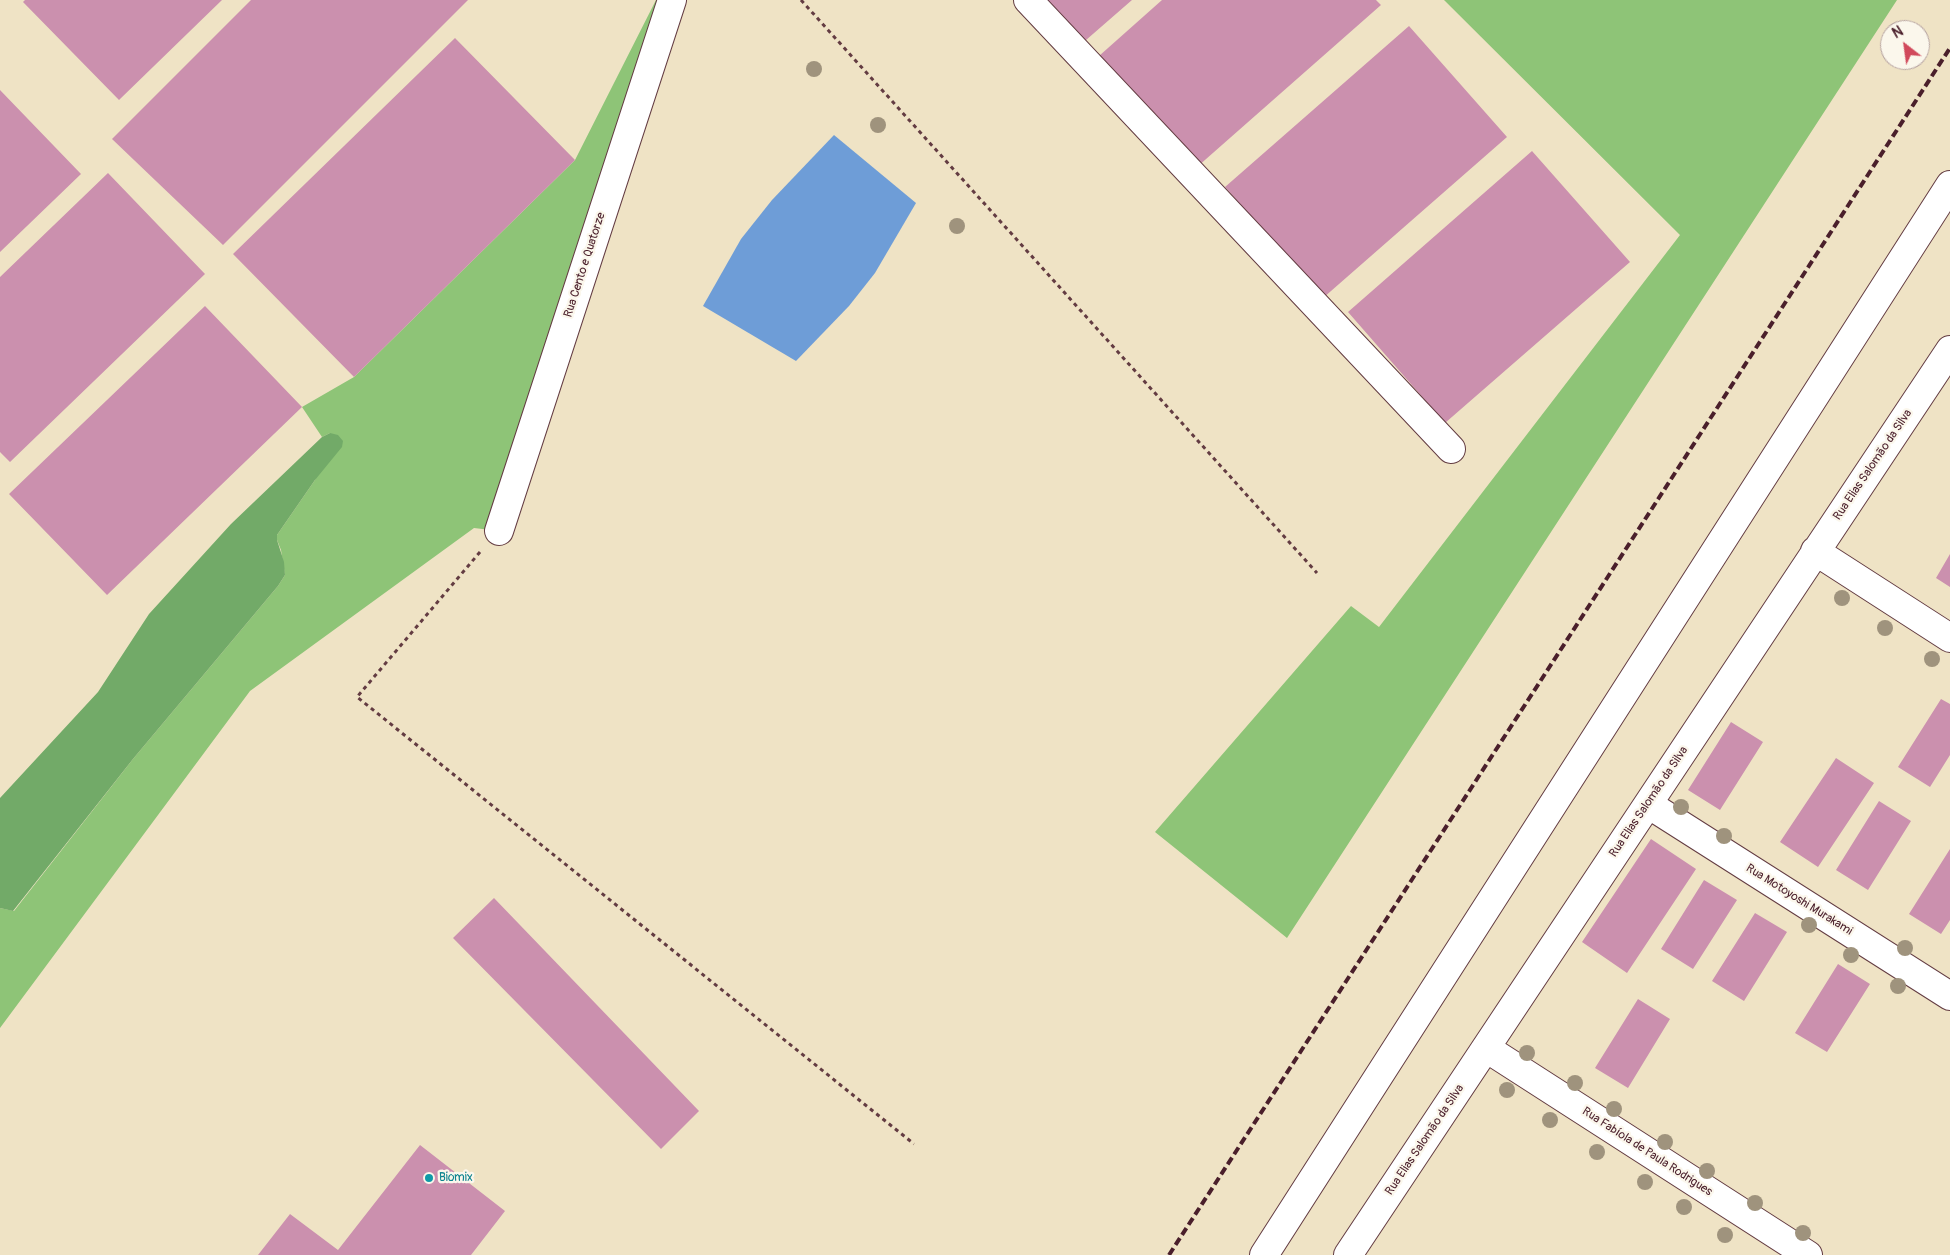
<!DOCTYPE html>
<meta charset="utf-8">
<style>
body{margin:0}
#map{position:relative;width:1950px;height:1255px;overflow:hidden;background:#efe3c5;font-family:Pangolin,sans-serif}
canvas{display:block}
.north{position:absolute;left:1880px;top:20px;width:50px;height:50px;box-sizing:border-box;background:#fbf7ec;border:1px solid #b4a19f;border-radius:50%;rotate:330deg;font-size:14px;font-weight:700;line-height:20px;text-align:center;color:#4a1f2b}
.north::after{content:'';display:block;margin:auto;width:18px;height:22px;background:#d1495b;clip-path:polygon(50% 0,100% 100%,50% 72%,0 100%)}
</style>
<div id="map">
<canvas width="1950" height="1255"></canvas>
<div class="north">N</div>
</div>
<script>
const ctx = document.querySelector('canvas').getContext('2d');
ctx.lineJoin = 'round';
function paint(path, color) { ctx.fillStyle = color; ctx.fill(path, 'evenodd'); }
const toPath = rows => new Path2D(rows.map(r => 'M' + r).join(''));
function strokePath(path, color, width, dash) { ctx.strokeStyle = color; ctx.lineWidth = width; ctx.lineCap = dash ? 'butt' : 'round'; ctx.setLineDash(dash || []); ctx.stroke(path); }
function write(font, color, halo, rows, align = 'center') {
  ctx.font = font + ' Pangolin,sans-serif'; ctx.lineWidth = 4.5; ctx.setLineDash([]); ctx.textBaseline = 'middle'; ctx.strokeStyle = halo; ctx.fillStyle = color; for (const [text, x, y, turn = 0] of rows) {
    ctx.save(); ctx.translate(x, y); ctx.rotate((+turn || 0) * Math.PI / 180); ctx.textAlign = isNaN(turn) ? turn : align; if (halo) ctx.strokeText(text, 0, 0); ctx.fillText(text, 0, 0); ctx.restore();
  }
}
paint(toPath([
 [656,0,672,0,499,531,474,528,250,691,0,1028,0,908,14,911,133,759,278,586,285,575,281,550,277,540,277,535,315,480,330,433,322,437,302,407,354,377,575,160],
 [1444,0,1897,0,1287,938,1155,832,1351,606,1379,627,1680,235]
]), '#8ec477');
paint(toPath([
 [330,433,338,435,343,441,342,447,315,480,277,535,277,540,284,562,285,575,278,586,133,759,13,911,0,908,0,798,98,692,149,614,231,524,322,437]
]), '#72aa68');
paint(toPath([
 [834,135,916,203,875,273,849,306,796,361,703,306,741,239,772,200]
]), '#6e9dd7');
paint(toPath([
 [25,0,222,0,119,100,23,2],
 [251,0,468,0,223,245,112,139],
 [1037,0,1132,0,1078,47],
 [1162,0,1376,0,1381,5,1197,167,1099,56],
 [1409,26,1507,137,1323,298,1225,187],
 [455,38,575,160,354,377,233,254],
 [0,90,81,174,0,252],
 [1532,151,1630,262,1445,423,1348,312],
 [108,173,205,274,10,462,0,452,0,277],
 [205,306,302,407,107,595,9,494],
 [1950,554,1950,587,1936,578],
 [1941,699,1950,704,1950,755,1930,787,1898,767],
 [1731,722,1763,742,1720,810,1688,790],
 [1836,758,1874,783,1818,867,1780,842],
 [1879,801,1911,821,1868,890,1836,870],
 [1651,839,1696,869,1627,973,1582,942],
 [1950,849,1950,920,1941,934,1909,914],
 [1704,880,1737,900,1693,969,1661,949],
 [494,898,699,1111,661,1149,453,938],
 [1755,913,1787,932,1744,1001,1712,981],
 [1838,964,1870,984,1827,1052,1795,1033],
 [1638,999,1670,1019,1628,1088,1595,1068],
 [420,1145,505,1211,471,1255,258,1255,290,1214,338,1250]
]), '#cb90ae');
const street = toPath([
 [1028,0,1451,449],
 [499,531,672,0],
 [1815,551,1950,638],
 [1648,804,1950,996],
 [1486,1048,1808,1255],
 [1264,1255,1950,185],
 [1348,1255,1950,350]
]);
strokePath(street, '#633c42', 30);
strokePath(toPath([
 [801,0,1317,573],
 [480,552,357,697,914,1144]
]), '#633c42', 3, [4, 4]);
strokePath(street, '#fff', 28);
strokePath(toPath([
 [1169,1255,1950,48]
]), '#4a1f2b', 4, [8, 4]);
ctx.fillStyle = '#9f937d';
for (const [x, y] of [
 [814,69],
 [878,125],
 [957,226],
 [1842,598],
 [1885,628],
 [1932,659],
 [1681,807],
 [1724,836],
 [1809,925],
 [1905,948],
 [1851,955],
 [1898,986],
 [1527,1053],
 [1575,1083],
 [1507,1090],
 [1614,1109],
 [1550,1120],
 [1665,1142],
 [1597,1152],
 [1707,1171],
 [1645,1182],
 [1755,1203],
 [1684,1207],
 [1803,1233],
 [1725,1235]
]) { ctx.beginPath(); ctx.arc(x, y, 8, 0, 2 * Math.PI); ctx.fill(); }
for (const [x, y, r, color] of [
 [429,1178,5,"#0f9aa8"]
]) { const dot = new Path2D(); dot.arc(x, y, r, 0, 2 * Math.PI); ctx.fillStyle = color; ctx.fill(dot); strokePath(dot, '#fbf7ec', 2); }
write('12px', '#4a1f2b', '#fbf7ec', [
 ["Rua Cento e Quatorze",585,265,-72],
 ["Rua Elias Salomão da Silva",1873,465,-56],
 ["Rua Elias Salomão da Silva",1649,802,-56],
 ["Rua Motoyoshi Murakami",1799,900,32],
 ["Rua Elias Salomão da Silva",1425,1140,-56],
 ["Rua Fabíola de Paula Rodrigues",1647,1152,33]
]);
write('12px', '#0d838f', '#fbf7ec', [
 ["Biomix",439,1178]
], 'left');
</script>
